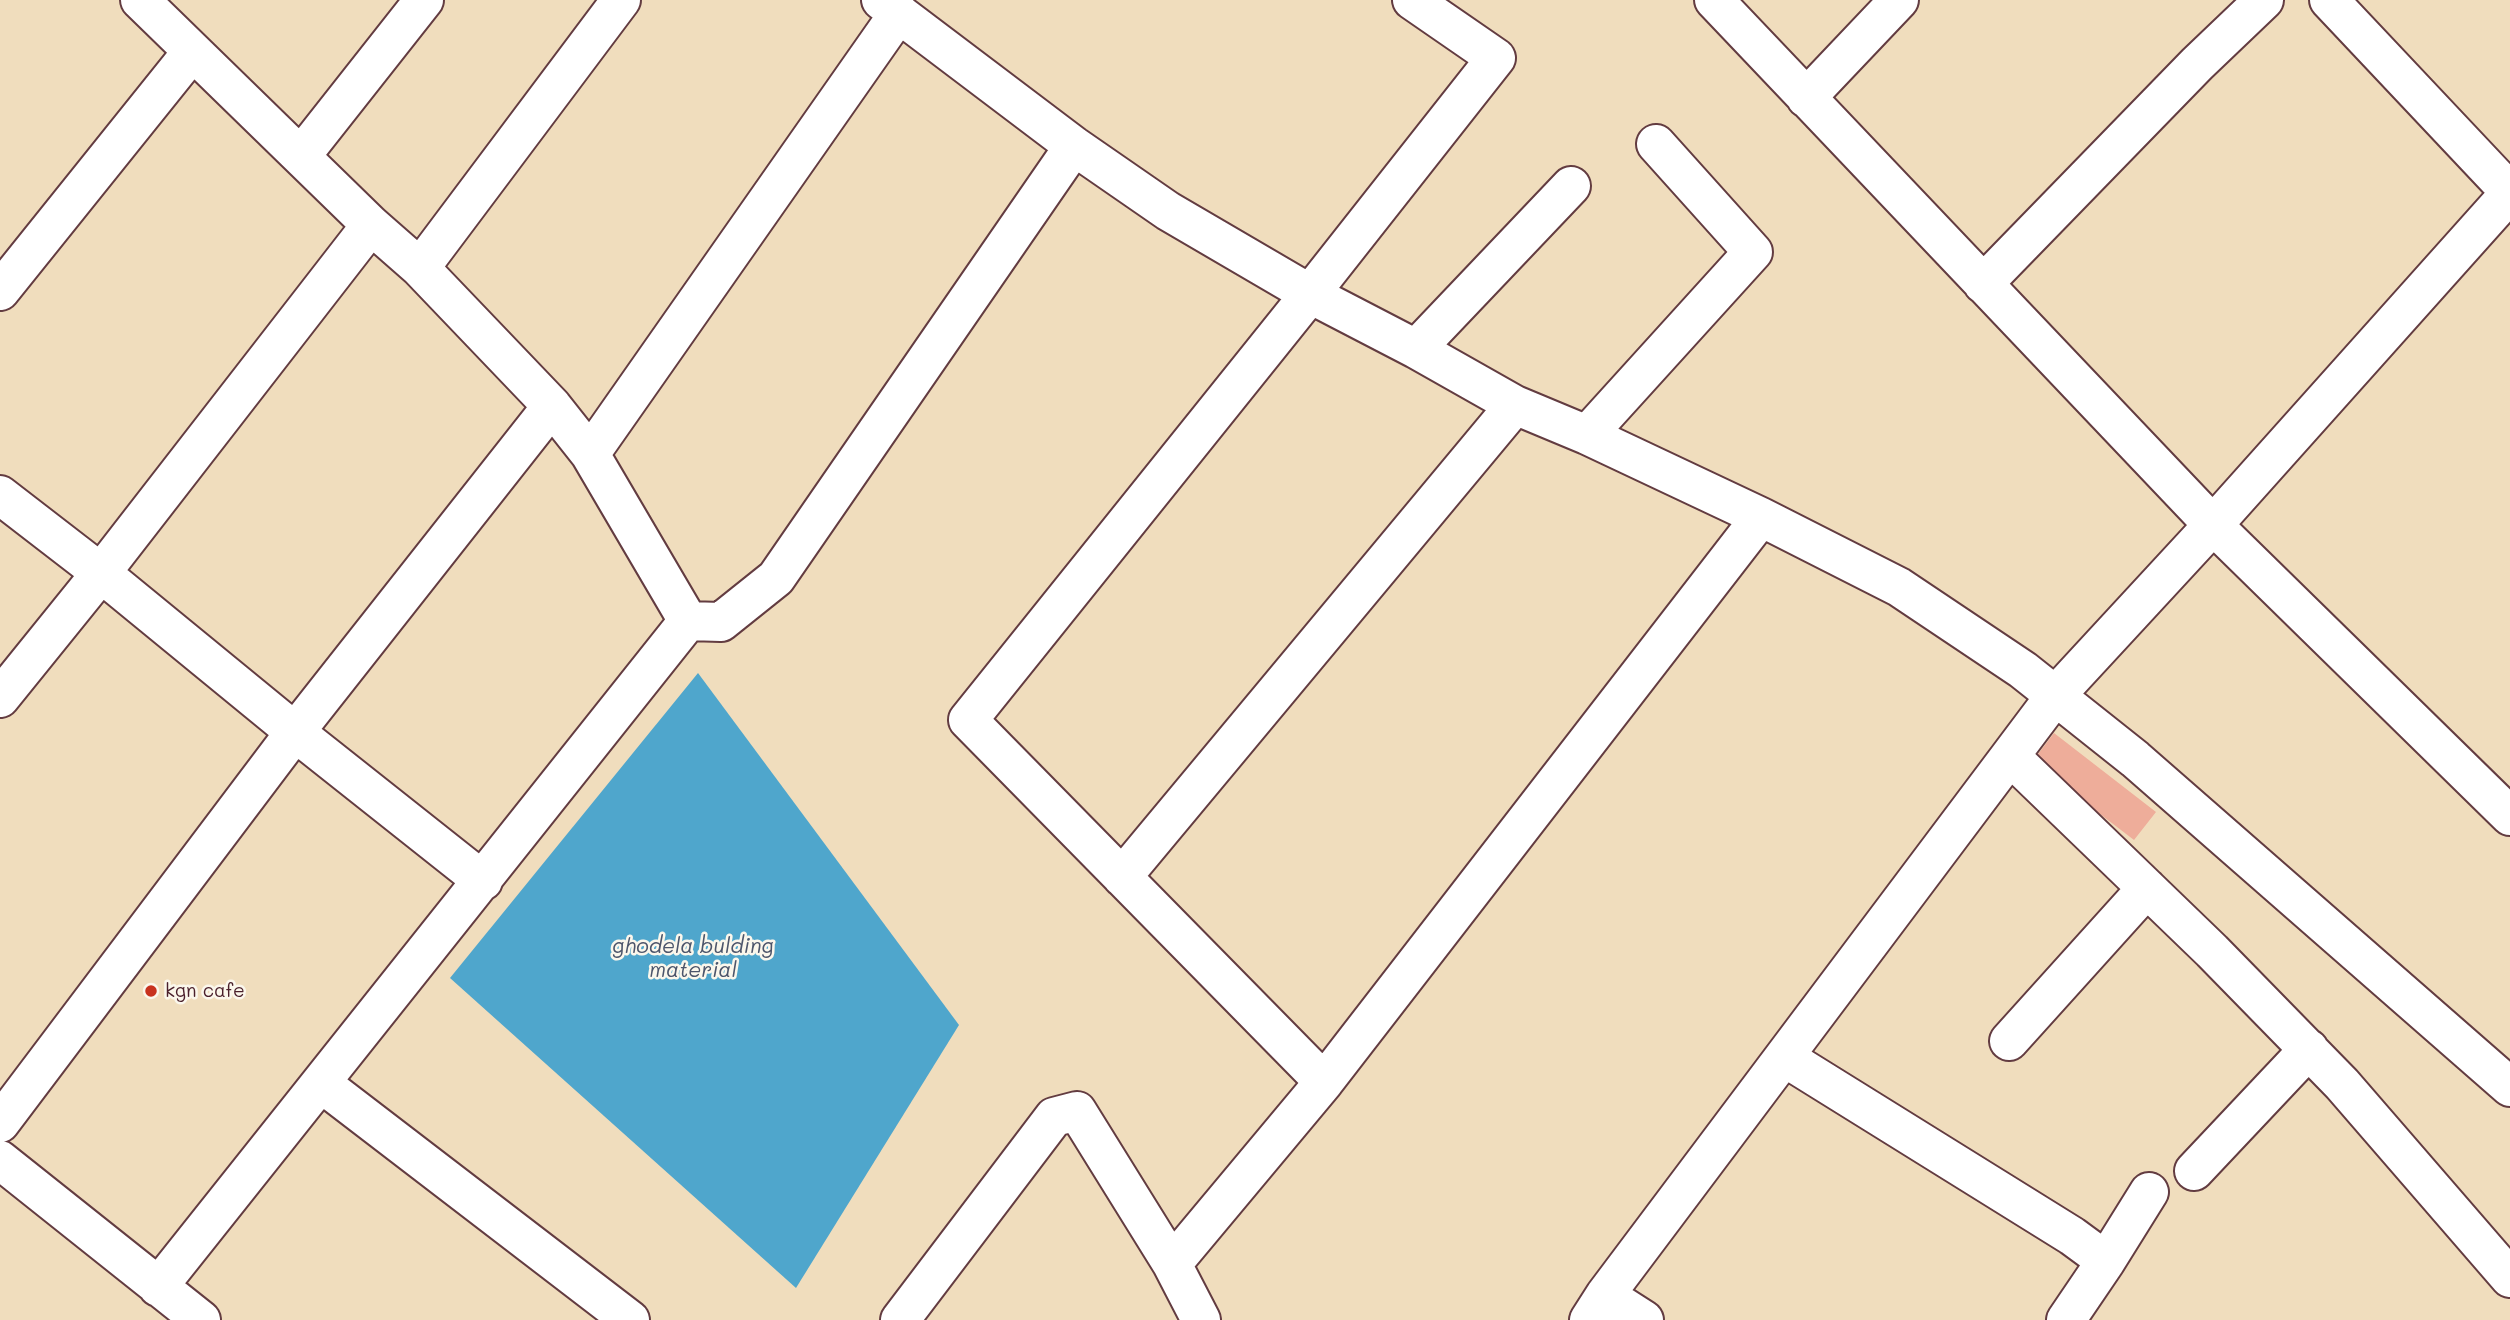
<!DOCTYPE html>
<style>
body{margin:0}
canvas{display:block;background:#f0ddbd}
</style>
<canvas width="2510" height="1320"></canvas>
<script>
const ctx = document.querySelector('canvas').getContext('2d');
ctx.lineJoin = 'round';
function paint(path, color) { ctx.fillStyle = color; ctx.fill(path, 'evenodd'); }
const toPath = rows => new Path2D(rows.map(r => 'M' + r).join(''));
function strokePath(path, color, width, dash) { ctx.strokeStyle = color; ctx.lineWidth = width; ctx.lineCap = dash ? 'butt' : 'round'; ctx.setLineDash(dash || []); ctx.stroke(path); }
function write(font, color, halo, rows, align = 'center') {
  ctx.font = font + ' Mali,sans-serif'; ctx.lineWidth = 5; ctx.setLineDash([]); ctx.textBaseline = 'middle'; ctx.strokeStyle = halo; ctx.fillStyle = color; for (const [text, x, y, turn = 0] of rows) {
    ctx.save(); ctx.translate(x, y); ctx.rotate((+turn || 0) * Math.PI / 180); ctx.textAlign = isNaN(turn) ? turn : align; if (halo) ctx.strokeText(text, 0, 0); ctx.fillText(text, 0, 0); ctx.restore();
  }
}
paint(toPath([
 [698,673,959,1025,796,1288,450,978]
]), '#4fa6cc');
paint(toPath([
 [2054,733,2156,812,2134,840,2032,762]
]), '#eead9a');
const minor = toPath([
 [140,0,371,225,420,268,552,406,590,454,688,621],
 [881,0,1074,146,1168,211,1310,294,1416,349,1515,405,1587,435,1761,517,1899,587,2023,670,2135,759,2510,1087],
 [1714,0,2213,525,2510,816],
 [2329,0,2510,192],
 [1806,98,1899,0],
 [301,156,424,0],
 [420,268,621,0],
 [1983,284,2197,64,2264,0],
 [0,291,192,52],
 [1416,349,1571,186],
 [1587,435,1753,252,1656,144],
 [590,454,899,13],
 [0,495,101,573,295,732,483,881],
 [688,621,721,622,776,578,1074,146],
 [0,698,101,573,371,225],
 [2010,756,2212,951,2342,1084,2510,1278],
 [1122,877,1515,405],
 [2009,1041,2147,888],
 [1784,1057,2072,1236,2106,1261,2066,1320],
 [1324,1082,968,720,1310,294,1496,58,1412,0],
 [321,1083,630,1320],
 [0,1123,295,732,552,406],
 [0,1160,201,1320],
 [2194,1171,2309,1049],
 [2106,1261,2149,1192],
 [1172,1264,1324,1082,1761,517],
 [158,1287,688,621],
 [1605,1295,1644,1320],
 [900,1320,1054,1117,1077,1111,1172,1264,1201,1320],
 [1589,1320,1605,1295,2055,696,2213,525,2510,193]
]);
strokePath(minor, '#633c41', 42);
strokePath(minor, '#fff', 38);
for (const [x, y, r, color] of [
 [151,991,7,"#c8321e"]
]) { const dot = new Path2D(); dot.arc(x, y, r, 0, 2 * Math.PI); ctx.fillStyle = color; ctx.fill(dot); strokePath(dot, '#fbf7ec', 2.5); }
write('19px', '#4a1f2b', '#fbf7ec', [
 ["kgn cafe",165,991]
], 'left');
write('italic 21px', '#4c556b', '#fbf7ec', [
 ["ghodela bulding",693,947],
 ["material",693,971]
]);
</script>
